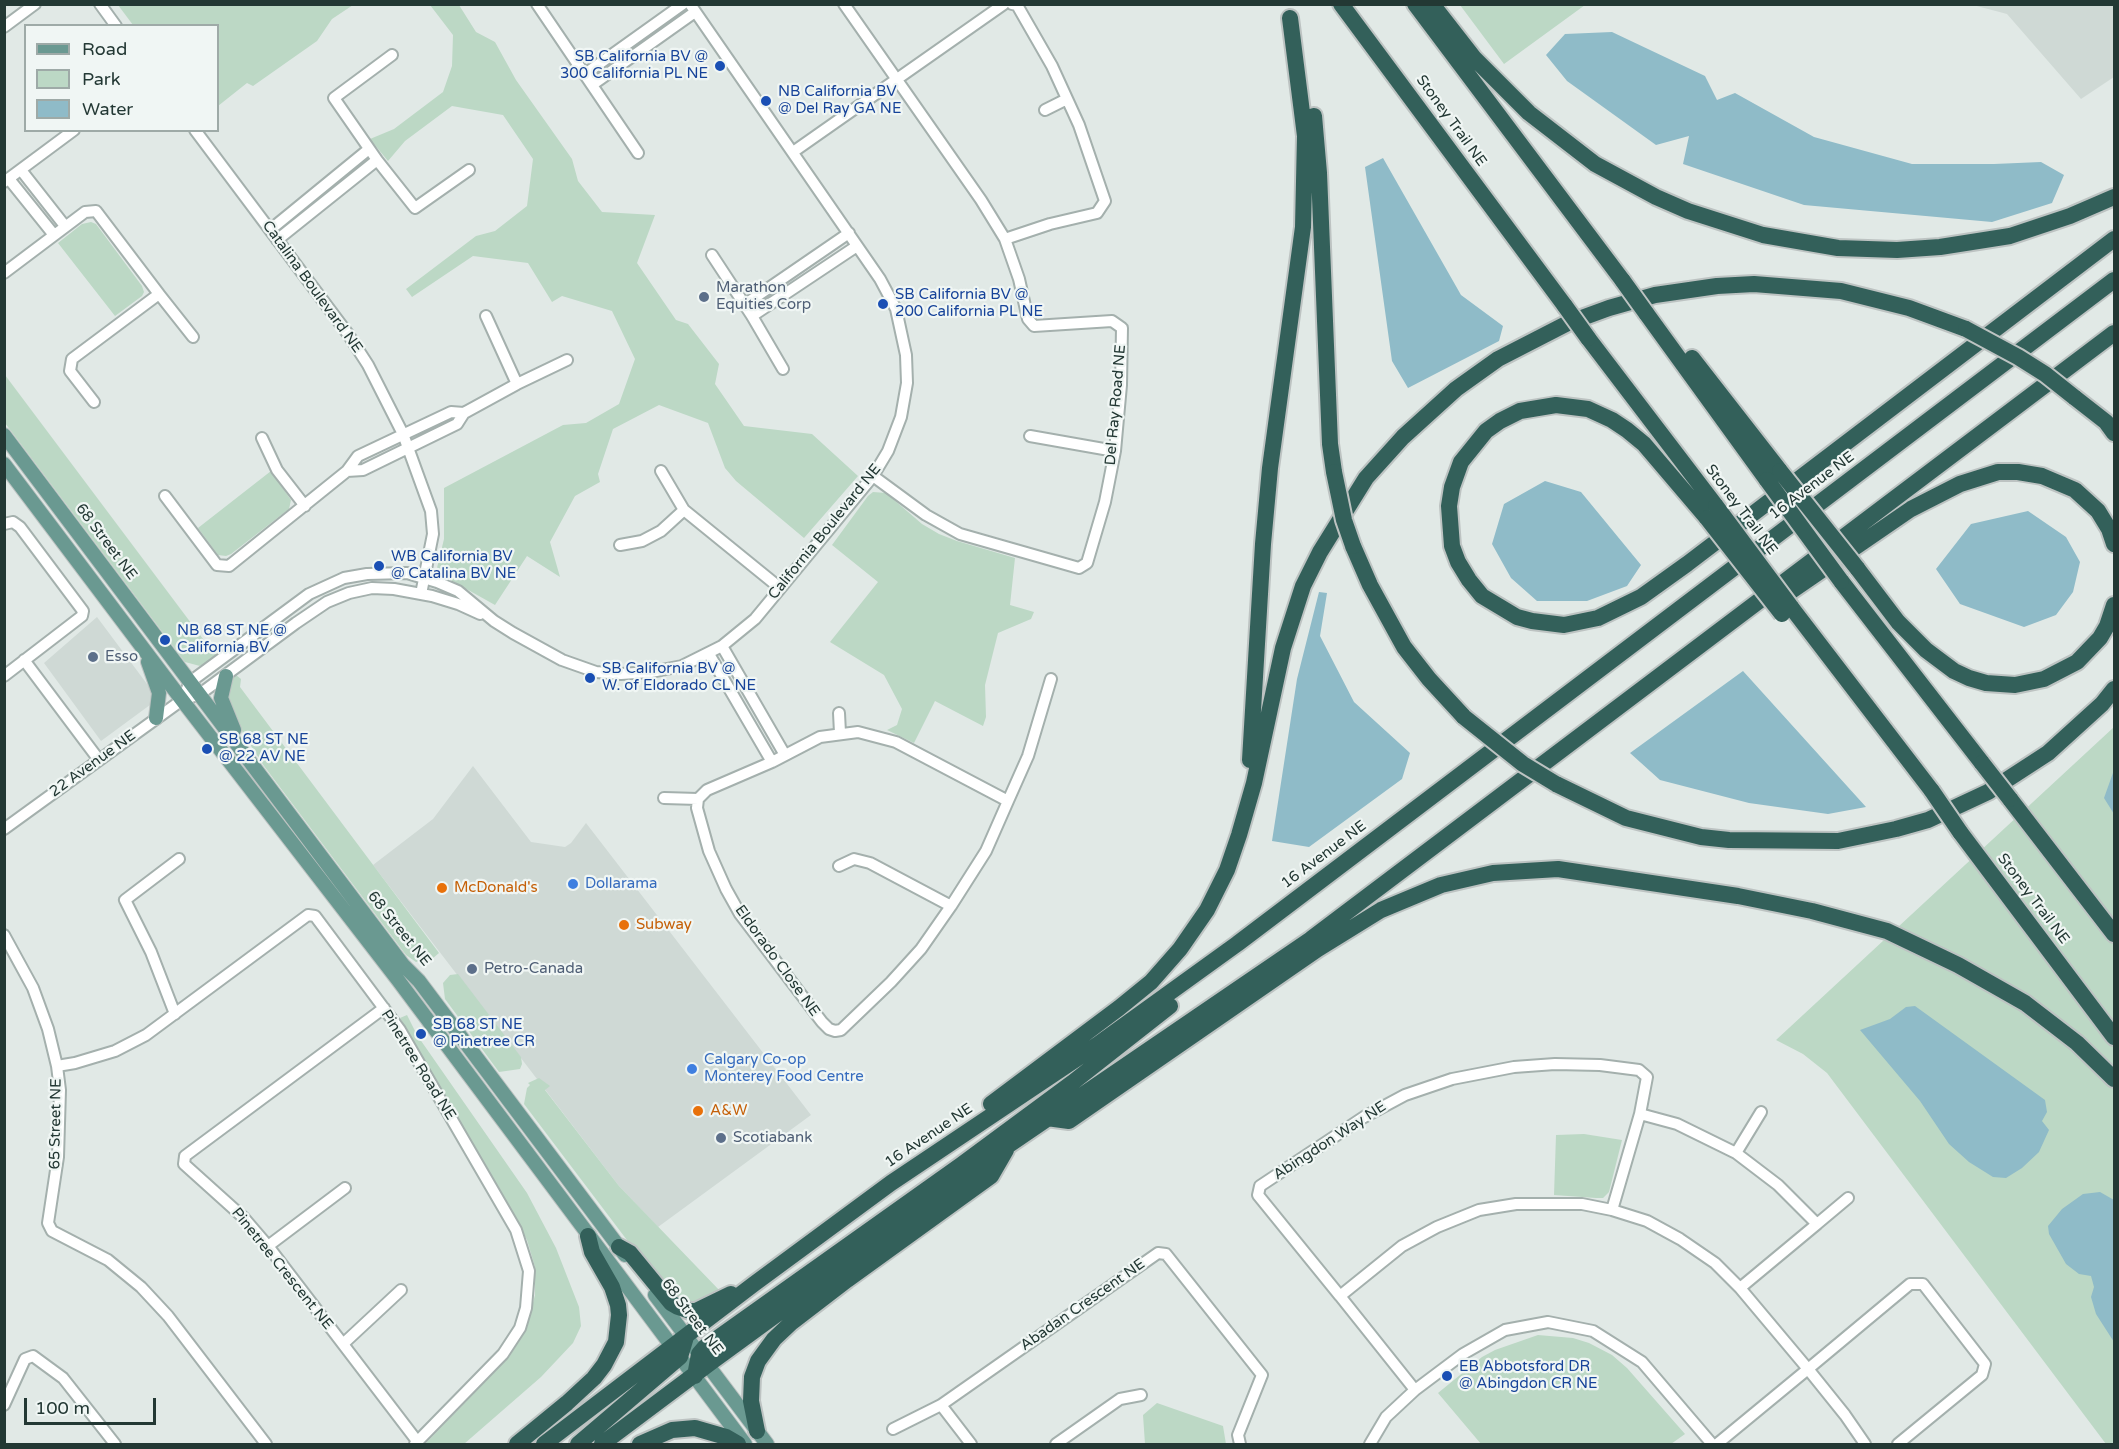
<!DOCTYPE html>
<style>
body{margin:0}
#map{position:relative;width:2119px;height:1449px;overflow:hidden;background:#e1e9e6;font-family:"Varela Round",sans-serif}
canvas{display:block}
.frame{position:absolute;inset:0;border:6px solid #233834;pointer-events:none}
.legend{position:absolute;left:24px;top:24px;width:195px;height:108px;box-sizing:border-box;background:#f0f6f4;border:2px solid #9eaaa7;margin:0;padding:8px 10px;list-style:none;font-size:18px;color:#233834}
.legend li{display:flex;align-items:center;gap:12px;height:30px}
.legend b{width:30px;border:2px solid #9eaaa7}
.scale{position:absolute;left:24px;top:1398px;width:132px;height:27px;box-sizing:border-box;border:3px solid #233834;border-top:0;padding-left:8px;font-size:18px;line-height:21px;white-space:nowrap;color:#233834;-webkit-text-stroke:4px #f0f6f4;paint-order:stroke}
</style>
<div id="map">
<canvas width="2119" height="1449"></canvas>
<div class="frame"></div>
<ul class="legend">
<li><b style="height:8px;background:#6a9991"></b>Road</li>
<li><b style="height:16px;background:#bcd8c5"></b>Park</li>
<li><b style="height:16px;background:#8fbbc8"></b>Water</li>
</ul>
<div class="scale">100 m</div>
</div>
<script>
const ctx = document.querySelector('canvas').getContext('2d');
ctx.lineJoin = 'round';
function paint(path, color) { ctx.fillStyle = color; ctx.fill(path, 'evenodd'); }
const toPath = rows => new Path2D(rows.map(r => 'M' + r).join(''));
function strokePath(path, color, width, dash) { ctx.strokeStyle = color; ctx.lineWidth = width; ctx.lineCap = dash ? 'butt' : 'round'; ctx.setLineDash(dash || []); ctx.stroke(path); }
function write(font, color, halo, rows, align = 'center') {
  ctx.font = font + ' "Varela Round",sans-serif'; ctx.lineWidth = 4.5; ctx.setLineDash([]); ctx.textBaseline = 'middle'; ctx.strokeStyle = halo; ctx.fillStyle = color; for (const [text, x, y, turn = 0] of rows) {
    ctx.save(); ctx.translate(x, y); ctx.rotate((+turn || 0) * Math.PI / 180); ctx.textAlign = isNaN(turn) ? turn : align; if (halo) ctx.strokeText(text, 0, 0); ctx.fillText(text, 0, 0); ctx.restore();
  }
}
paint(toPath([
 [1973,5,2114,5,2114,77,2081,99,2007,14],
 [97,617,153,692,154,702,101,741,44,663],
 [473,766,531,842,565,847,571,843,586,823,811,1115,658,1227,619,1186,373,865,433,819]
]), '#cfd9d5');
paint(toPath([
 [118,5,353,5,332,19,317,41,253,86,247,83,218,106,218,26,133,25],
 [430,5,459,5,476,32,495,42,516,80,572,159,578,181,602,212,655,215,637,263,676,320,688,324,719,364,715,384,744,426,812,434,858,476,804,538,736,481,725,468,708,423,659,405,613,429,598,474,600,482,575,496,550,542,560,577,527,556,495,605,436,572,444,539,444,488,563,425,586,423,619,404,635,359,612,311,562,296,552,302,528,263,473,256,412,297,406,289,476,236,495,231,527,206,533,159,503,115,452,106,405,141,388,161,370,139,394,129,443,92,452,66,453,35],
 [1460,5,1585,5,1504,64],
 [91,222,96,224,142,286,144,292,142,296,115,316,58,243,82,224],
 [5,375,209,647,217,656,200,666,185,662,5,423],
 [271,471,291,500,289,509,231,554,226,556,218,555,198,528],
 [873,492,886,493,922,524,939,534,957,541,1015,558,1010,605,1034,612,1031,619,998,633,985,685,986,717,983,726,935,701,914,743,887,730,897,725,902,709,884,675,830,642,878,582,832,545,868,496],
 [236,675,241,679,240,687,243,691,439,953,432,959,416,962,406,955,264,766,244,735,226,699,231,681],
 [2114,727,2114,1444,2106,1444,1827,1073,1803,1054,1776,1040],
 [458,974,521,1057,522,1064,520,1069,499,1072,445,999,443,983,450,975],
 [407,1015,417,1035,527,1193,556,1248,579,1307,581,1326,573,1343,541,1377,464,1444,425,1444,509,1357,526,1330,535,1295,535,1267,527,1240,400,1018],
 [539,1078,550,1086,545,1090,619,1186,721,1292,703,1303,687,1305,664,1289,524,1104,527,1088,530,1085,528,1083],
 [1584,1134,1622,1140,1609,1192,1603,1198,1596,1198,1554,1195,1556,1135],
 [1538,1335,1573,1338,1589,1343,1612,1355,1627,1368,1685,1434,1671,1444,1481,1444,1438,1393,1482,1357,1495,1350],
 [1157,1403,1223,1426,1226,1444,1145,1444,1143,1415]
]), '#bcd8c5');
paint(toPath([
 [1612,32,1705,76,1717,100,1735,93,1814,137,1912,164,1994,164,2041,162,2064,175,2052,203,1992,222,1804,205,1683,164,1689,136,1656,145,1567,81,1546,55,1565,34],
 [1383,158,1461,295,1503,326,1499,341,1408,388,1392,361,1365,167],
 [1545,481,1581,492,1641,565,1627,586,1587,601,1537,601,1511,578,1492,544,1504,504],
 [2028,511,2066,537,2080,562,2073,592,2056,615,2024,627,1960,604,1936,569,1971,524],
 [1319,592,1327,593,1320,636,1354,702,1410,753,1402,779,1309,847,1272,841,1297,679],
 [1743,671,1866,807,1828,814,1749,803,1660,780,1630,753],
 [2114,770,2114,814,2104,798],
 [1915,1006,2045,1100,2047,1112,2042,1121,2049,1130,2039,1152,2022,1168,2006,1178,1993,1177,1969,1162,1949,1144,1920,1101,1860,1030,1890,1019,1906,1007],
 [2100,1192,2114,1200,2114,1342,2096,1314,2091,1297,2094,1287,2091,1276,2079,1274,2066,1264,2049,1234,2048,1226,2062,1209,2083,1194]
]), '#8fbbc8');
const minor = toPath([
 [100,4,116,26],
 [537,4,638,153],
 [844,4,981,200,1005,239,1019,279,1028,319,1034,326,1112,321,1122,328,1121,385,1115,451,1105,502,1087,563,1079,568,960,534,926,515,873,476],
 [4,27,35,4],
 [392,55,334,98,377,160,415,208,469,170],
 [585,74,683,4],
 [592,85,695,12],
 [1045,110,1067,99],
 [195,130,348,334,368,365,403,434,431,511,433,534,421,594],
 [793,152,1004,4],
 [21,170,65,226],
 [9,179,54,235],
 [4,182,74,130],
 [270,230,369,149],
 [1005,239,1050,224,1097,213,1105,201,1079,125,1052,66,1017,5,1012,4],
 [277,240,377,160],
 [712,255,752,316,783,369],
 [4,273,85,212,96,211,159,294,72,359,70,371,94,402],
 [159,294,193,337],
 [744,305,849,233],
 [486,316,517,384],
 [752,316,857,246],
 [1030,436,1115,451],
 [262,438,277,470,305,506],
 [347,471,363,470,457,424,464,413,517,384,567,360],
 [661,471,684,510,780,588],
 [165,496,217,565,229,566,347,471,358,456,451,412,464,413],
 [4,524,13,522,20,527,83,611,82,616,4,676],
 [620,545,642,541,661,531,684,510],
 [722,646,785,755],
 [709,654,772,762],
 [24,660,99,760],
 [182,700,190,682,309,594,344,578,367,574,407,573,437,582,458,591,494,621,513,633,562,660,596,672,621,674,651,672,682,666,722,646,755,619,873,476,888,451,901,417,907,383,906,355,896,309,880,279,690,4],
 [839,713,840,733],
 [664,798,698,799],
 [1008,801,896,742,858,732,820,737,772,762,707,790,698,799,697,808,709,851,726,889,740,914,822,1022,829,1029,835,1031,841,1030,891,982,921,949,951,906,986,851,1008,801,1028,756,1051,679],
 [4,829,182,700,200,694,296,623,327,602,349,593,372,588,394,589,432,596,458,604,480,614],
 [839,866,854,859,870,863,951,906],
 [4,935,33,988,48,1029,57,1066,60,1090,58,1157,48,1223,52,1231,108,1260,141,1287,168,1316,266,1444],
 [384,1008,185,1156,184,1164,244,1218,268,1246,417,1441],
 [175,1014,151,952,125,900,179,859],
 [57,1066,75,1063,115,1051,146,1035,308,915,315,916,400,1030,516,1230,529,1271,526,1308,520,1328,503,1354,415,1444],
 [1640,1114,1677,1124,1736,1153,1778,1185,1817,1224,1740,1288],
 [1736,1153,1761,1112],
 [1817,1224,1848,1198],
 [268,1246,345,1188],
 [1340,1296,1258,1195,1260,1186,1364,1117,1405,1095,1452,1079,1514,1067,1555,1064,1600,1065,1639,1070,1647,1077,1640,1114,1612,1210],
 [343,1344,401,1290],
 [1415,1390,1340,1296,1402,1246,1437,1227,1479,1210,1516,1204,1582,1204,1612,1210,1647,1221,1680,1239,1715,1263,1740,1288,1808,1369,1717,1444],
 [4,1405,25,1359,33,1356,63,1378,115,1444],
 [941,1405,971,1444],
 [893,1429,941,1405,1158,1253,1166,1254,1262,1375,1238,1435,1240,1444],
 [1056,1444,1120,1399,1141,1395],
 [1370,1444,1386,1417,1415,1390,1463,1354,1505,1330,1548,1322,1593,1331,1642,1362,1712,1444],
 [1865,1444,1845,1415,1808,1369,1910,1284,1923,1284,1985,1364,1982,1375,1898,1444]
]);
const major = toPath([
 [4,435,403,965,419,981,625,1255],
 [4,464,182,700,398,980,745,1444],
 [148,662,159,693,156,718],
 [226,676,221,698,234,730],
 [655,1295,767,1444]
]);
const highway = toPath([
 [1341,4,1565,306],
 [1415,4,1623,281],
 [1432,4,1474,58,1529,113,1595,164,1656,197,1688,211,1763,235,1838,248,1897,250,1940,247,2010,236,2070,216,2114,197],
 [1314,116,1319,173,1330,444,1334,472],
 [1646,313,1767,480],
 [1588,338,1716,506],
 [1692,358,1780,471],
 [2074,397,2106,422,2114,433],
 [1707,518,1644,444,1627,430,1612,420,1588,409,1556,405,1520,411,1500,421,1486,431,1461,462,1452,487,1449,506,1452,546,1458,562,1469,580,1482,596,1517,617,1532,621,1564,625,1598,618,1641,597,1687,564,2114,239],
 [1353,546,1370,585,1404,647,1429,679,1464,717],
 [1857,568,1898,622,1926,650,1954,671,1969,678,1986,683,2015,685,2044,679,2077,662,2100,638,2107,626,2114,605],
 [1841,581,1982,763],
 [1790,592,1911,509,1960,484,1998,472,2018,472,2042,476,2075,490,2098,511,2109,529,2114,544],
 [1791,607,1932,791],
 [1250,760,1263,544,1270,468,1303,227,1305,136,1290,18],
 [1556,784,1626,818,1701,837,1729,840,1838,841,1896,829,1928,820,1988,792,2048,753,2102,704,2114,689],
 [2010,799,2114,934],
 [1960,832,2114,1037],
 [991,1104,1119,1008,1151,982,1180,949,1207,910,1227,870,1239,835,1254,783,1283,648,1303,586,1320,552,1366,478,1403,437,1456,389,1498,359,1568,323,1609,308,1655,295,1717,286,1754,284,1841,291,1909,308,1966,329],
 [1047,1118,1069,1121,1318,949,1381,910,1441,885,1493,873,1558,869,1738,896,1812,911,1887,931,1958,965,2025,1003,2077,1043,2114,1079],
 [619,1247,630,1253,671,1303,678,1307,690,1311,696,1311,731,1294],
 [695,1376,699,1354,705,1347,961,1165,1072,1083,1170,1006],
 [757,1431,751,1401,752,1377,758,1361,774,1339,791,1323,847,1280,991,1176,1006,1150],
 [517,1444,567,1403,594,1378,604,1365,616,1342,619,1315,618,1305,612,1287,592,1252,588,1236],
 [544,1444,754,1284,891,1183,1097,1045,1237,944,2114,280],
 [578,1444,680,1357,686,1337],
 [602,1444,714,1360,1009,1145,1311,939,2114,333],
 [640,1444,672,1430,695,1428,726,1437,738,1444]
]);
strokePath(minor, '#a4b0ad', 14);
strokePath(major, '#bdc3c2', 16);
strokePath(highway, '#bdc3c2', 20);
strokePath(minor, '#fff', 10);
strokePath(major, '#6a9991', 14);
strokePath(highway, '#33605a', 16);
const highwayBridge = toPath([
 [1623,281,1646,313],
 [1565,306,1588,338],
 [1966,329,2018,357,2045,374,2074,397],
 [1780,471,1857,568],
 [1334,472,1344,520,1353,546],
 [1767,480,1841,581],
 [1716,506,1791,607],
 [1707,518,1782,614],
 [1464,717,1523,764,1556,784],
 [1982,763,2010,799],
 [1932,791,1960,832]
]);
strokePath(highwayBridge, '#bdc3c2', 20, []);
strokePath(highwayBridge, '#33605a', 16);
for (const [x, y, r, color] of [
 [720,66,6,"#1a4fb4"],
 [766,101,6,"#1a4fb4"],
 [704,297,6,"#5c6f8a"],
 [883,304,6,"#1a4fb4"],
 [379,566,6,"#1a4fb4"],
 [165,640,6,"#1a4fb4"],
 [93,657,6,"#5c6f8a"],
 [590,678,6,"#1a4fb4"],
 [207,749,6,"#1a4fb4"],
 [573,884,6,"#3f7fe0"],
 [442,888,6,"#e8710a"],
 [624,925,6,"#e8710a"],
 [472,969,6,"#5c6f8a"],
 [421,1034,6,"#1a4fb4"],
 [692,1069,6,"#3f7fe0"],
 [698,1111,6,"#e8710a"],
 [721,1138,6,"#5c6f8a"],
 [1447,1376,6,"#1a4fb4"]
]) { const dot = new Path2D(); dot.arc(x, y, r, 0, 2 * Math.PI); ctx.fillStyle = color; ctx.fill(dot); strokePath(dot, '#f0f6f4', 2); }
write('15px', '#164399', '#f0f6f4', [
 ["SB California BV @",708,57,"right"],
 ["300 California PL NE",708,74,"right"],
 ["NB California BV",778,92],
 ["@ Del Ray GA NE",778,109],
 ["SB California BV @",895,295],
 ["200 California PL NE",895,312],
 ["WB California BV",391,557],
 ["@ Catalina BV NE",391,574],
 ["NB 68 ST NE @",177,631],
 ["California BV",177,648],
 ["SB California BV @",602,669],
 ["W. of Eldorado CL NE",602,686],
 ["SB 68 ST NE",219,740],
 ["@ 22 AV NE",219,757],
 ["SB 68 ST NE",433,1025],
 ["@ Pinetree CR",433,1042],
 ["EB Abbotsford DR",1459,1367],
 ["@ Abingdon CR NE",1459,1384]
], 'left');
write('15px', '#233834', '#f0f6f4', [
 ["Stoney Trail NE",1451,121,54],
 ["Catalina Boulevard NE",312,287,54],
 ["Del Ray Road NE",1116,405,-85],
 ["16 Avenue NE",1812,486,-37],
 ["Stoney Trail NE",1741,510,53],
 ["California Boulevard NE",825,532,-51],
 ["68 Street NE",106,542,53],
 ["22 Avenue NE",93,764,-36],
 ["16 Avenue NE",1324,855,-37],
 ["Stoney Trail NE",2033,899,53],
 ["68 Street NE",399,929,51],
 ["Eldorado Close NE",777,961,54],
 ["Pinetree Road NE",418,1065,58],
 ["65 Street NE",56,1124,-89],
 ["16 Avenue NE",929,1136,-34],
 ["Abingdon Way NE",1330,1141,-33],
 ["Pinetree Crescent NE",282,1269,51],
 ["Abadan Crescent NE",1083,1305,-35],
 ["68 Street NE",692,1317,53]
]);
write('15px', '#4e5e75', '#f0f6f4', [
 ["Marathon",716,288],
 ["Equities Corp",716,305],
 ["Esso",105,657],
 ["Petro-Canada",484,969],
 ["Scotiabank",733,1138]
], 'left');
write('15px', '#366cbe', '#f0f6f4', [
 ["Dollarama",585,884],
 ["Calgary Co-op",704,1060],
 ["Monterey Food Centre",704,1077]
], 'left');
write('15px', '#c56008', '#f0f6f4', [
 ["McDonald's",454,888],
 ["Subway",636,925],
 ["A&W",710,1111]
], 'left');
</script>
